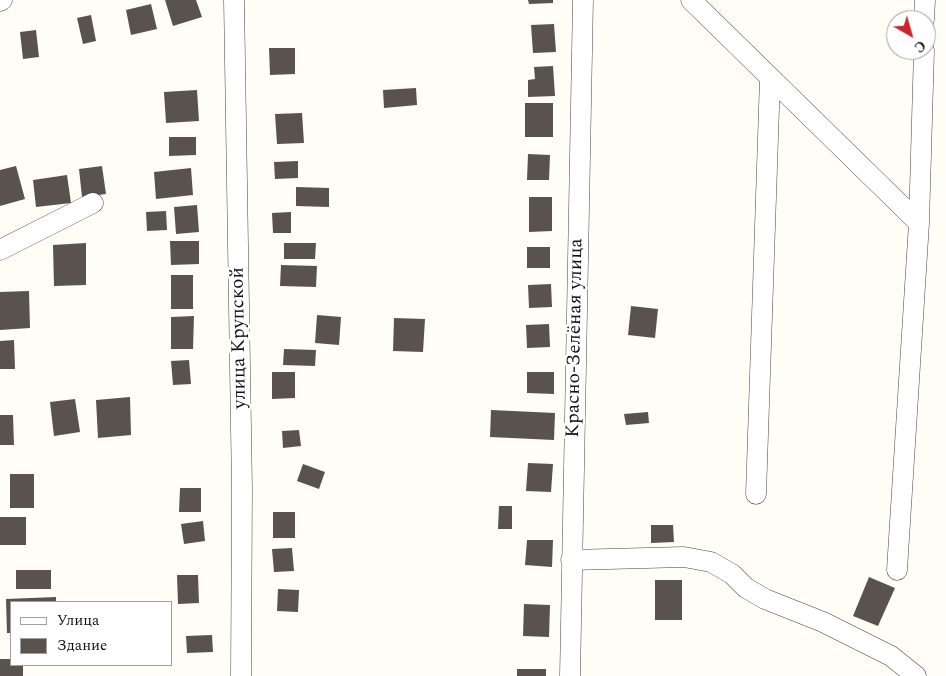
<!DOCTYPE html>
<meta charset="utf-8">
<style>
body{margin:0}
#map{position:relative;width:946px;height:676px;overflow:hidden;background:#fffdf5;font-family:Spectral,serif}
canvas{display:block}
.legend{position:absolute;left:10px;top:601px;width:162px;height:65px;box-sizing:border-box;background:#fff;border:1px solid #a0a0a0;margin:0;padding:6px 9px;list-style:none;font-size:15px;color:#111}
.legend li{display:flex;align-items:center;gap:10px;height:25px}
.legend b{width:25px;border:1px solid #a0a0a0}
.north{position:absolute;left:886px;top:10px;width:50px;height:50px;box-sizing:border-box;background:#fff;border:1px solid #a0a0a0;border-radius:50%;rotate:142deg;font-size:14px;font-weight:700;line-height:20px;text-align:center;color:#111}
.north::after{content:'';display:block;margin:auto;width:18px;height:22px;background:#c4262e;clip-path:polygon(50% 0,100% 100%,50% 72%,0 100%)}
</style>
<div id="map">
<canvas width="946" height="676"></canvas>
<ul class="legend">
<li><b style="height:6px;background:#fff"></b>Улица</li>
<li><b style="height:14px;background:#5a524d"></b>Здание</li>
</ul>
<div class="north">С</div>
</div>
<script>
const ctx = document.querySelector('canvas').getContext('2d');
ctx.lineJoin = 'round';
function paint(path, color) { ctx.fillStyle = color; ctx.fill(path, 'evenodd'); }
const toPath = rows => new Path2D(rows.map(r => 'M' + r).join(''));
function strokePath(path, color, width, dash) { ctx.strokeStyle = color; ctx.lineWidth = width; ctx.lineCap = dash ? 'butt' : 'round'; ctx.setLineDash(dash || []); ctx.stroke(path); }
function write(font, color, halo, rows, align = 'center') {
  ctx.font = font + ' Spectral,serif'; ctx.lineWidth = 5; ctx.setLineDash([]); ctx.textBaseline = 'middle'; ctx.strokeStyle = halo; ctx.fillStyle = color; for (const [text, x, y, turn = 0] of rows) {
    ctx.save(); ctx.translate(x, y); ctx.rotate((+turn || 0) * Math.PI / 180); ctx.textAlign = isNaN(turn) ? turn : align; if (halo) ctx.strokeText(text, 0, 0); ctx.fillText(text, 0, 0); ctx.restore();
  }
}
paint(toPath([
 [165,0,196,0,202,17,173,26],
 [528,0,553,0,553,3,529,4],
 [151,4,157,29,131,35,126,10],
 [91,15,96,41,83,44,77,18],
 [554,24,556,52,533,53,531,25],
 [36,30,39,57,23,59,20,32],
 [269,48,295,48,295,74,270,75],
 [553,66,555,96,528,97,528,80,535,79,534,67],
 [416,88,417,105,384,108,383,90],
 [197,90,199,121,166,123,164,92],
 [525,103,553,103,553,137,525,137],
 [302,113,304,143,277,144,275,114],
 [169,137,196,137,196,155,169,156],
 [528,154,550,155,549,180,527,180],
 [298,161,298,178,275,179,274,162],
 [16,166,25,199,0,206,0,170],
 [102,166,106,194,82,197,79,169],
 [191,168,193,195,156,199,154,172],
 [67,175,71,203,36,207,33,180],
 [296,187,329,188,329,207,296,206],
 [529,197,552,197,552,231,529,232],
 [197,205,199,232,176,234,174,207],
 [166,211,167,230,147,231,146,212],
 [291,212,291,233,273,233,272,213],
 [170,241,199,241,199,264,171,265],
 [86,243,86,285,54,286,53,245],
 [284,243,316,243,315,259,284,259],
 [527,247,550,247,550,268,527,268],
 [281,265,317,266,316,287,280,286],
 [171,275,193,275,193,309,171,309],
 [551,284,552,307,529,308,528,285],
 [29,291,30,328,0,330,0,292],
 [631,306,658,309,655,338,628,335],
 [317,315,341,317,339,345,315,343],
 [194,316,193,349,171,349,171,317],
 [394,318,425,319,423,352,393,351],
 [549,324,550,347,527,348,526,325],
 [14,340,15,369,0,369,0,341],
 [284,349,316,350,315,366,283,365],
 [189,360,191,384,173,385,171,361],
 [272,372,295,372,295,398,272,399],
 [527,372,554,372,554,394,527,393],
 [130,397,131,435,98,438,96,400],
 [75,399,80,432,54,436,50,402],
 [491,410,555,413,554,440,490,437],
 [648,412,649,423,626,425,624,414],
 [0,415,13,415,14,445,0,445],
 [299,430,301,446,283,448,282,431],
 [528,463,553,464,551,492,526,491],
 [303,464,325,472,319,489,297,481],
 [10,474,34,474,34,508,10,508],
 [180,488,201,488,201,512,179,512],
 [499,506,512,506,512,529,498,529],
 [273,512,295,512,295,538,273,538],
 [0,517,26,517,26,545,0,545],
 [203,521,205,541,184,544,181,524],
 [651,525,673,525,674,542,651,543],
 [527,540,553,540,552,567,525,565],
 [292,548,294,571,274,572,272,549],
 [16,570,51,570,51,589,16,589],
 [177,575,198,575,199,603,178,604],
 [869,577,895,588,878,626,853,616],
 [655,580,682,580,682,620,655,620],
 [278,589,299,590,298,612,277,611],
 [56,597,56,602,11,602,11,633,7,633,6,599],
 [524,604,550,605,549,637,523,636],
 [212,635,213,652,187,653,186,636],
 [0,659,11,659,11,665,23,665,23,676,0,676],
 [517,669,546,669,546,676,517,676]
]), '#5a524d');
const minor = toPath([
 [234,0,242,489,241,676],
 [691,0,919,223,897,570],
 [0,1,2,0],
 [924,20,925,0],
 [919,223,924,50],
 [0,250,93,203],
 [756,494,770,78],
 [571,560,684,557,711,562,732,574,746,588,765,599,823,622,891,656,916,676],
 [570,676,583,0]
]);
strokePath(minor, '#444', 21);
strokePath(minor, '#fff', 20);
write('19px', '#111', '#fff', [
 ["улица Крупской",240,338,-91],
 ["Красно-Зелёная улица",576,338,-89]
]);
</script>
